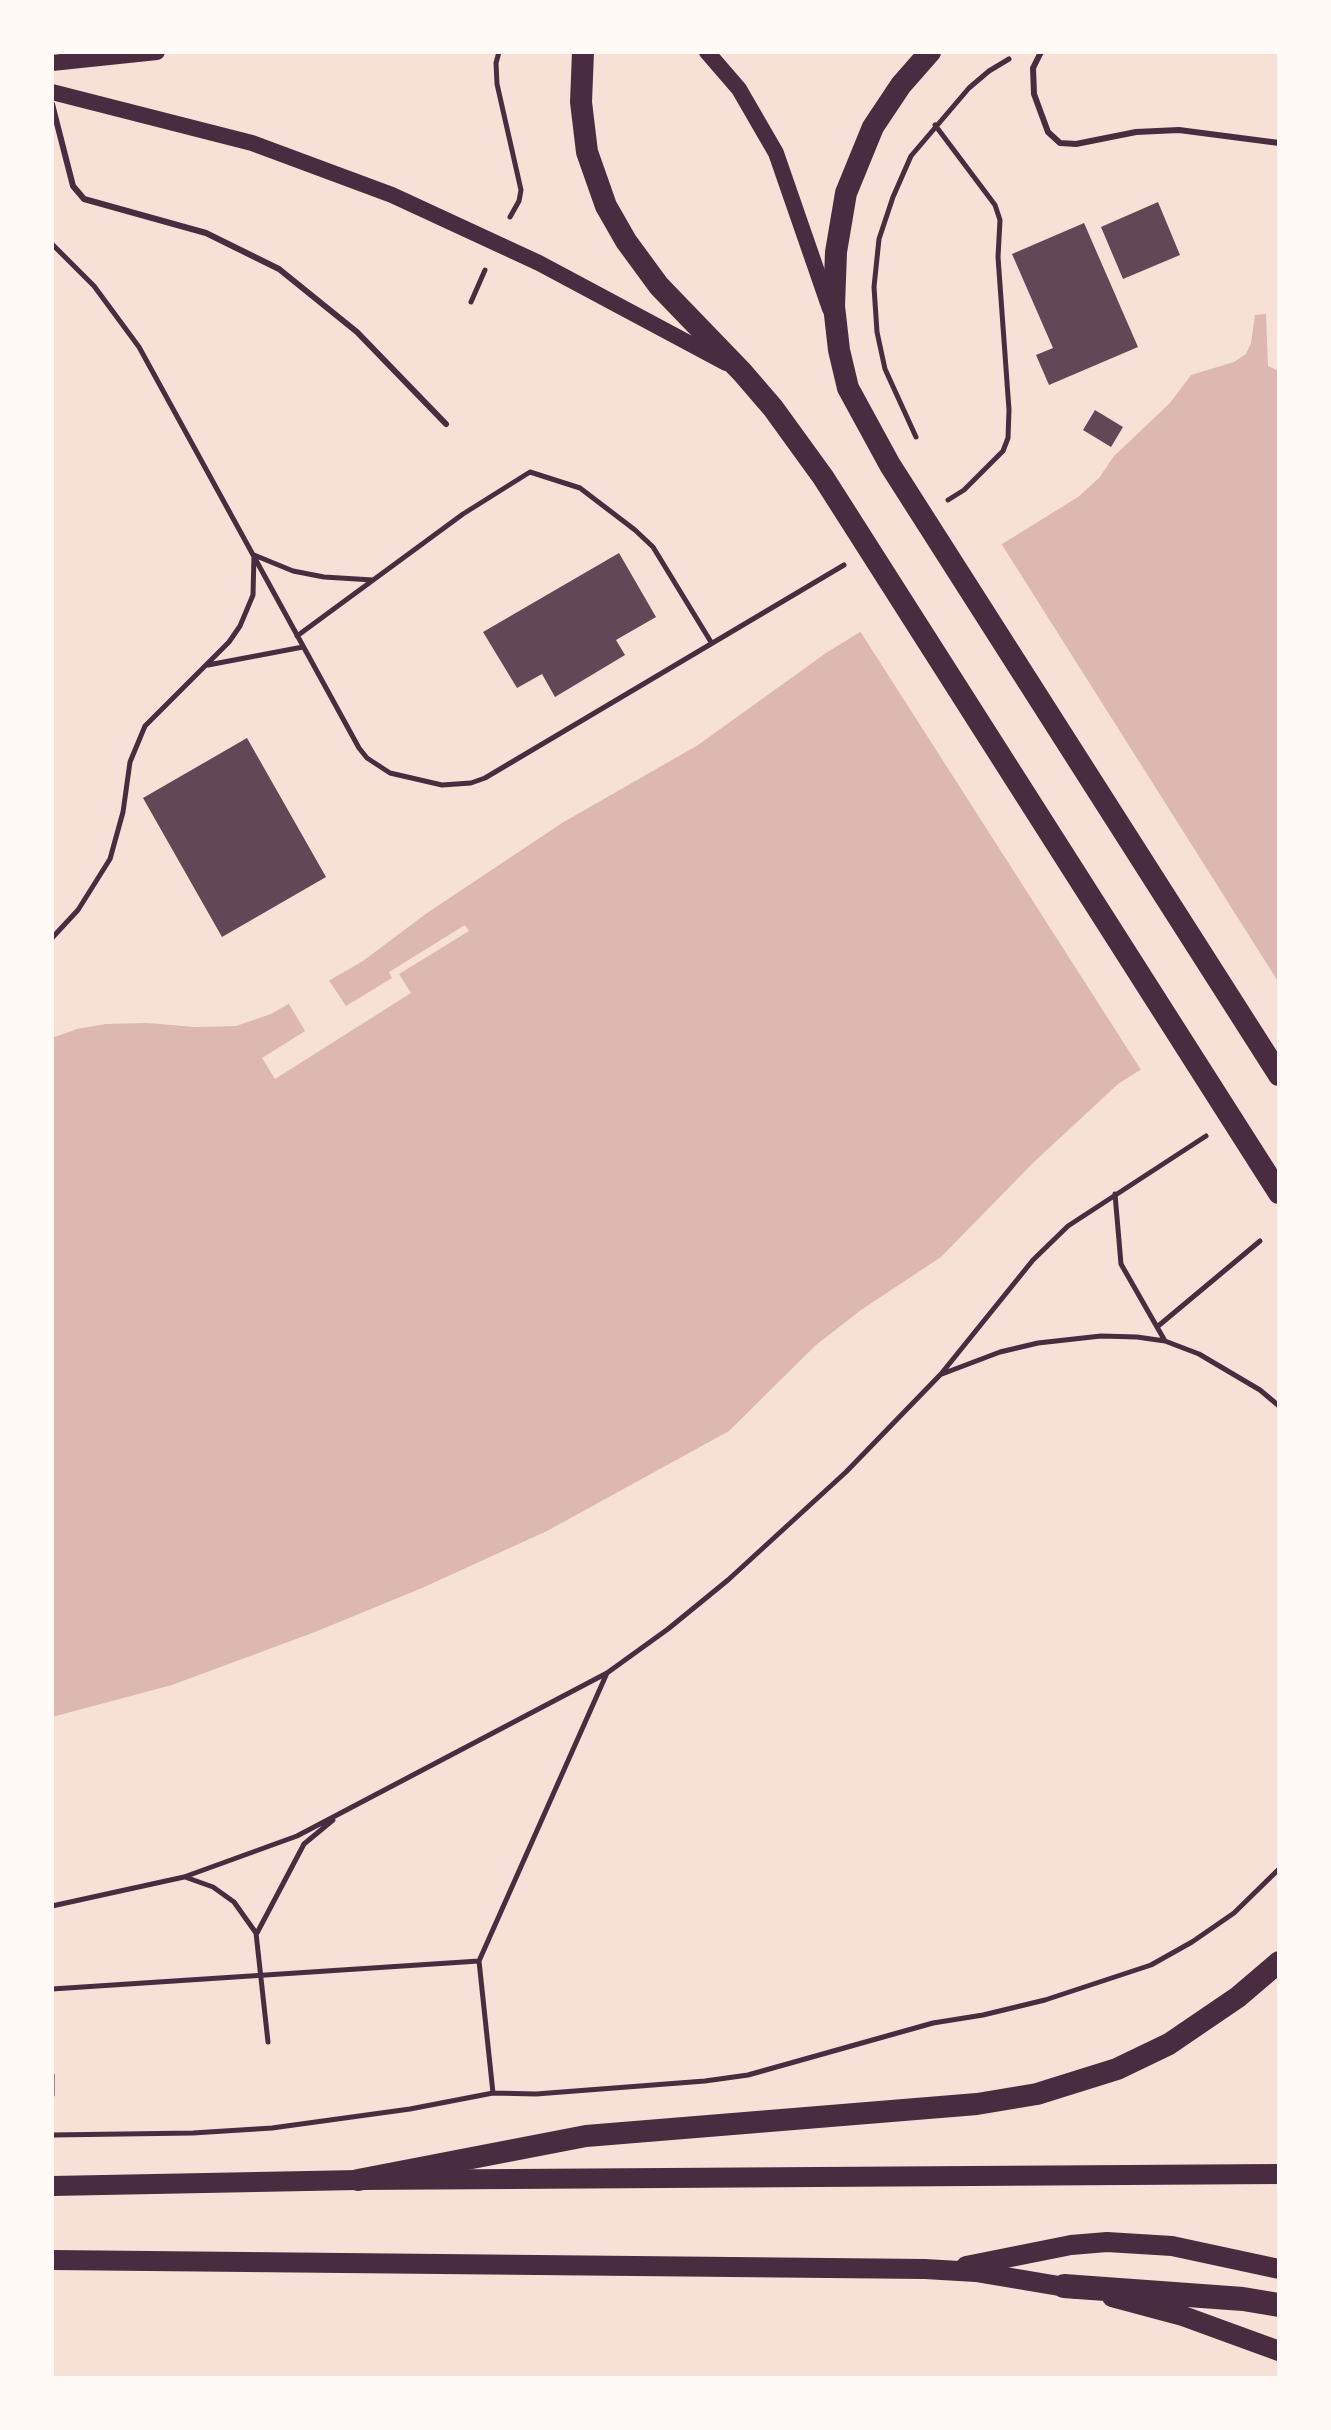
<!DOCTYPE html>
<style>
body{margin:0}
#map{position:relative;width:1331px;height:2430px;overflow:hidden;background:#f7e1d7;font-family:Inter,sans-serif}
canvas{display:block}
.frame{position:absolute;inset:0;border:54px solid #fffaf5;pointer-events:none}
</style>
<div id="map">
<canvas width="1331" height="2430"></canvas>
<div class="frame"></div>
</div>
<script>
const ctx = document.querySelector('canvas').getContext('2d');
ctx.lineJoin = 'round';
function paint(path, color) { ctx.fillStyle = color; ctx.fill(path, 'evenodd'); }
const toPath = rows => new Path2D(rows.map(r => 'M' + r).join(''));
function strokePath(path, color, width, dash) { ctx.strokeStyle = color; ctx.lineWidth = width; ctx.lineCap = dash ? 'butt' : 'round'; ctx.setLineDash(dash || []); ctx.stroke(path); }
paint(toPath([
 [1266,314,1268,366,1279,371,1279,988,1214,1023,1118,1084,1034,1162,941,1257,861,1310,816,1345,729,1431,547,1531,422,1588,315,1632,172,1685,52,1717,52,1038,77,1029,106,1024,147,1023,195,1027,236,1026,271,1014,363,961,427,913,562,823,698,745,826,653,1078,497,1099,478,1114,456,1170,403,1191,375,1234,362,1246,354,1251,343,1255,315]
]), '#dcb8b0');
paint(toPath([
 [999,540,1279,983,1279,993,1216,1026,1143,1073,858,628],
 [465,925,469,931,399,974,411,993,275,1079,262,1058,305,1031,289,1004,328,979,346,1006,392,978,389,972]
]), '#f7e1d7');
paint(toPath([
 [1158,202,1180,255,1123,279,1101,227],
 [1084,223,1138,347,1049,385,1036,355,1053,348,1012,254],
 [1095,410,1123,427,1111,447,1083,430],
 [619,553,656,617,616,640,625,655,555,697,542,674,517,688,483,632],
 [247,738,326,877,222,937,143,798]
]), '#644757');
strokePath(toPath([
 [499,52,496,63,497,84,521,190,519,201,510,217],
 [935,125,995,205,1000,220,998,257,1009,410,1008,438,1003,451,964,490,948,500],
 [52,244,94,286,139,347,359,748,367,758,390,773,442,785,471,783,485,778,844,565],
 [471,302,485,270],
 [916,437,885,369,877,332,874,287,879,239,893,197,911,156,969,88,989,71,1009,59],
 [297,636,463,514,530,472,580,488,635,530,653,547,711,642],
 [208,665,303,647],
 [52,938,78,910,110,859,123,812,130,762,145,726,229,642,240,626,253,595,254,555,293,571,324,577,373,580],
 [1115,1194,1121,1264,1165,1341],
 [1157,1327,1260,1241],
 [942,1374,1000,1352,1038,1343,1101,1336,1137,1337,1165,1341,1199,1354,1260,1390,1279,1406],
 [185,1877,213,1887,234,1902,256,1933,268,2042],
 [52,1906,184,1877,297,1836,607,1673,668,1629,728,1580,846,1472,941,1374,1033,1260,1068,1226,1206,1136],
 [257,1933,304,1844,333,1820],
 [479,1961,493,2093],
 [52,1989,479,1961,607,1673],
 [52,2075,52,2095],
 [52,2135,193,2133,272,2128,410,2109,493,2093,536,2094,705,2081,748,2075,933,2023,983,2015,1045,2000,1151,1965,1192,1942,1234,1913,1279,1869]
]), '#4a2c40', 5);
strokePath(toPath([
 [1041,52,1033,68,1034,94,1048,132,1060,143,1076,144,1136,132,1179,130,1279,143],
 [52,104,73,186,84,199,206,233,279,269,357,332,446,424]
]), '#4a2c40', 6);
strokePath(toPath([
 [707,52,739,89,776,153,830,309],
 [52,63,157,52],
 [52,92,252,143,392,195,539,263,726,363]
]), '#4a2c40', 16);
strokePath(toPath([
 [52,2186,358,2180,1279,2174],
 [52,2260,925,2269,976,2272,1077,2289],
 [966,2266,1071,2245,1107,2242,1172,2246,1279,2269],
 [1112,2297,1183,2316,1279,2351]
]), '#4a2c40', 20);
strokePath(toPath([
 [583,52,581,102,587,152,606,206,626,241,659,286,742,372,773,408,823,477,1279,1193],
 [930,52,901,85,873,127,846,193,836,252,834,306,839,350,848,388,890,465,1279,1075],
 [358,2180,586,2136,977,2104,1037,2094,1117,2069,1169,2044,1238,1997,1279,1962]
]), '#4a2c40', 22);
strokePath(toPath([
 [1064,2286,1243,2299,1279,2305]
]), '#4a2c40', 24);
</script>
